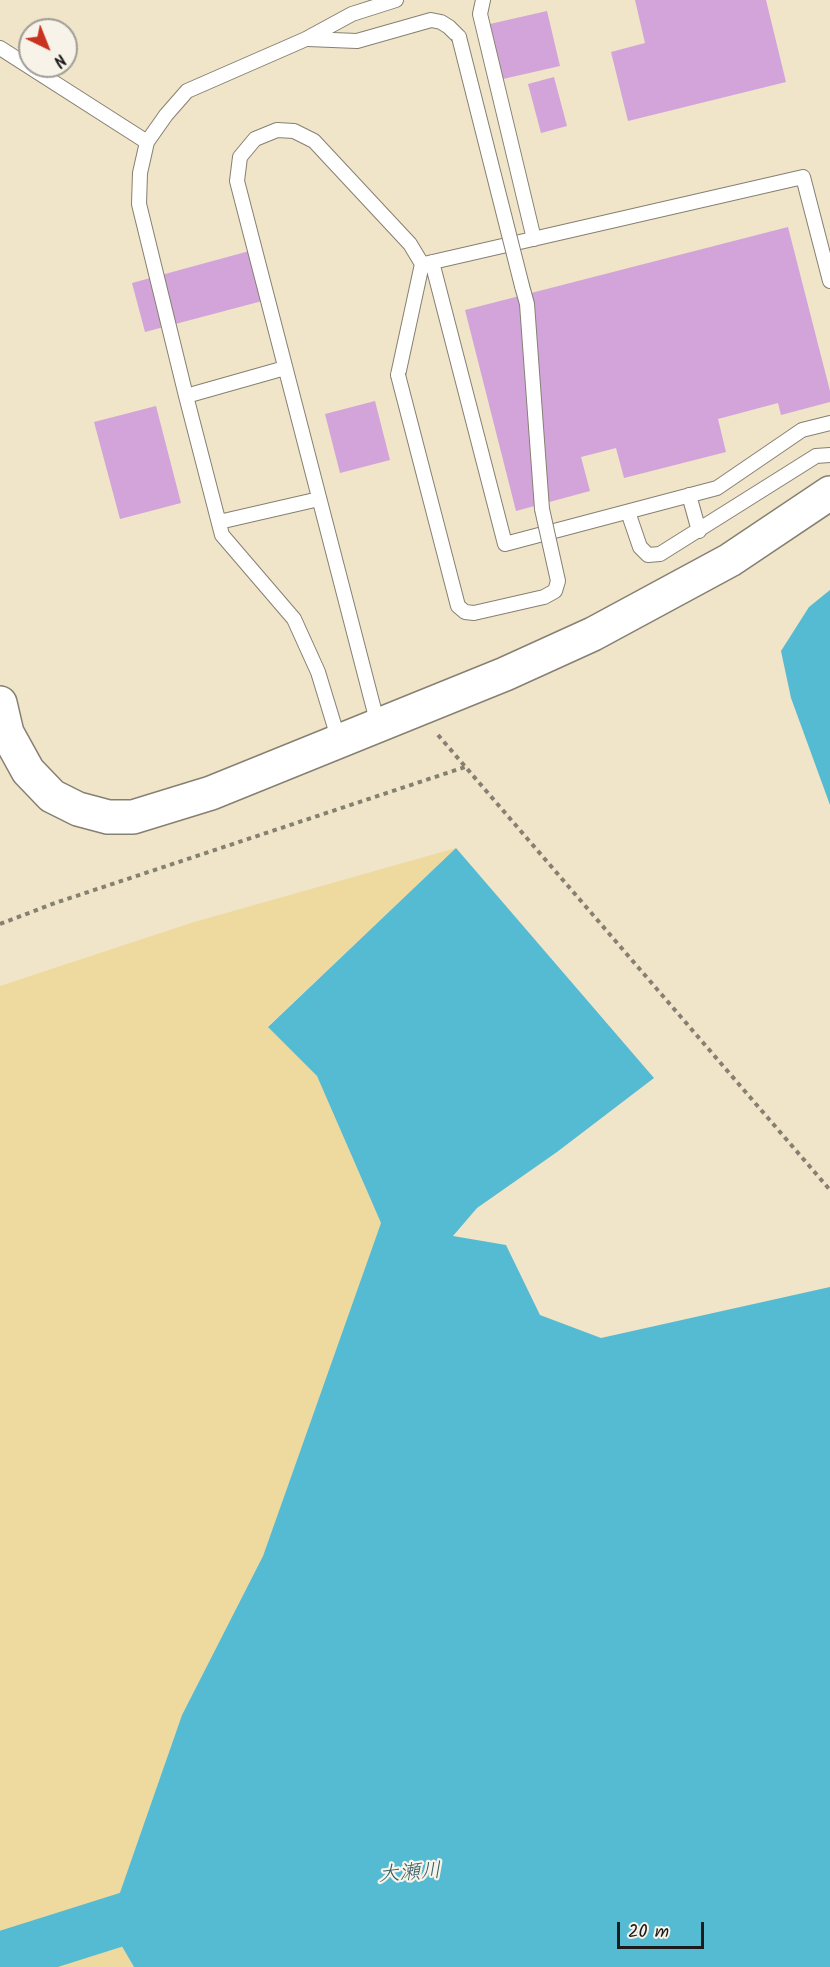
<!DOCTYPE html>
<meta charset="utf-8">
<style>
body{margin:0}
#map{position:relative;width:830px;height:1967px;overflow:hidden;background:#f0e4c9;font-family:Kalam,sans-serif}
canvas{display:block}
.north{position:absolute;left:18px;top:18px;width:60px;height:60px;box-sizing:border-box;background:#f7f3e8;border:2px solid #9f9d96;border-radius:50%;rotate:137deg;font-size:16px;font-weight:700;line-height:24px;text-align:center;color:#1c1c1c}
.north::after{content:'';display:block;margin:auto;width:21px;height:27px;background:#c8321e;clip-path:polygon(50% 0,100% 100%,50% 72%,0 100%)}
.scale{position:absolute;left:617px;top:1922px;width:87px;height:27px;box-sizing:border-box;border:3px solid #1c1c1c;border-top:0;padding-left:8px;font-size:18px;line-height:21px;white-space:nowrap;color:#1c1c1c;-webkit-text-stroke:4px #f7f3e8;paint-order:stroke}
</style>
<div id="map">
<canvas width="830" height="1967"></canvas>
<div class="north">N</div>
<div class="scale">20 m</div>
</div>
<script>
const ctx = document.querySelector('canvas').getContext('2d');
ctx.lineJoin = 'round';
function paint(path, color) { ctx.fillStyle = color; ctx.fill(path, 'evenodd'); }
const toPath = rows => new Path2D(rows.map(r => 'M' + r).join(''));
function strokePath(path, color, width, dash) { ctx.strokeStyle = color; ctx.lineWidth = width; ctx.lineCap = dash ? 'butt' : 'round'; ctx.setLineDash(dash || []); ctx.stroke(path); }
function write(font, color, halo, rows, align = 'center') {
  ctx.font = font + ' Kalam,"Klee One",sans-serif'; ctx.lineWidth = 4.5; ctx.setLineDash([]); ctx.textBaseline = 'middle'; ctx.strokeStyle = halo; ctx.fillStyle = color; for (const [text, x, y, turn = 0] of rows) {
    ctx.save(); ctx.translate(x, y); ctx.rotate((+turn || 0) * Math.PI / 180); ctx.textAlign = isNaN(turn) ? turn : align; if (halo) ctx.strokeText(text, 0, 0); ctx.fillText(text, 0, 0); ctx.restore();
  }
}
paint(toPath([
 [456,848,268,1026,317,1076,381,1223,263,1556,182,1715,109,1924,134,1967,0,1967,0,986,191,923]
]), '#eeda9e');
paint(toPath([
 [830,590,830,805,791,698,781,651,809,607],
 [456,848,654,1078,557,1152,477,1208,453,1236,506,1245,540,1315,601,1338,830,1287,830,1967,134,1967,109,1924,182,1715,263,1556,381,1223,317,1076,268,1027]
]), '#55bbd2');
strokePath(toPath([
 [0,1958,171,1904,179,1903]
]), '#55bbd2', 52);
paint(toPath([
 [635,0,766,0,786,82,628,121,611,52,645,43],
 [547,11,560,66,503,79,490,24],
 [554,77,567,126,541,133,528,84],
 [788,227,830,391,830,402,781,415,778,403,718,419,726,452,624,478,616,448,581,457,590,491,516,511,465,310],
 [253,250,266,300,145,332,132,283],
 [375,401,390,460,340,473,325,414],
 [156,406,181,503,120,519,94,422]
]), '#d2a4da');
const lane = toPath([
 [483,0,480,14,534,239],
 [308,39,357,41,431,20,441,22,449,27,459,37],
 [0,48,147,142],
 [432,262,505,544,717,488,802,430,830,423],
 [424,264,803,177,830,281],
 [522,286,527,304,542,509],
 [186,396,285,368],
 [689,495,699,531],
 [628,512,640,547,648,555,660,554,816,456,830,455],
 [219,522,319,499],
 [378,725,237,181,240,157,255,139,277,130,294,131,314,141,410,244,422,264,398,375],
 [339,741,318,672,294,619,222,535,186,396,139,204,140,173,147,142,166,115,187,91,306,39,352,14,396,0]
]);
const secondary = toPath([
 [0,703,7,733,28,771,52,796,78,809,108,817,133,817,211,793,505,674,593,634,730,560,830,493]
]);
strokePath(lane, '#868072', 16);
strokePath(secondary, '#868072', 36);
strokePath(toPath([
 [438,735,830,1190],
 [0,924,55,903,465,767]
]), '#868072', 4, [4.5, 4.5]);
strokePath(lane, '#fff', 14);
strokePath(secondary, '#fff', 33);
const laneBridge = toPath([
 [459,37,522,286],
 [398,375,458,606,465,612,474,613,544,597,555,591,558,581,542,509]
]);
strokePath(laneBridge, '#868072', 16, []);
strokePath(laneBridge, '#fff', 14);
write('italic 21px', '#335c65', '#f7f3e8', [
 ["大瀬川",410,1875,-4]
]);
</script>
